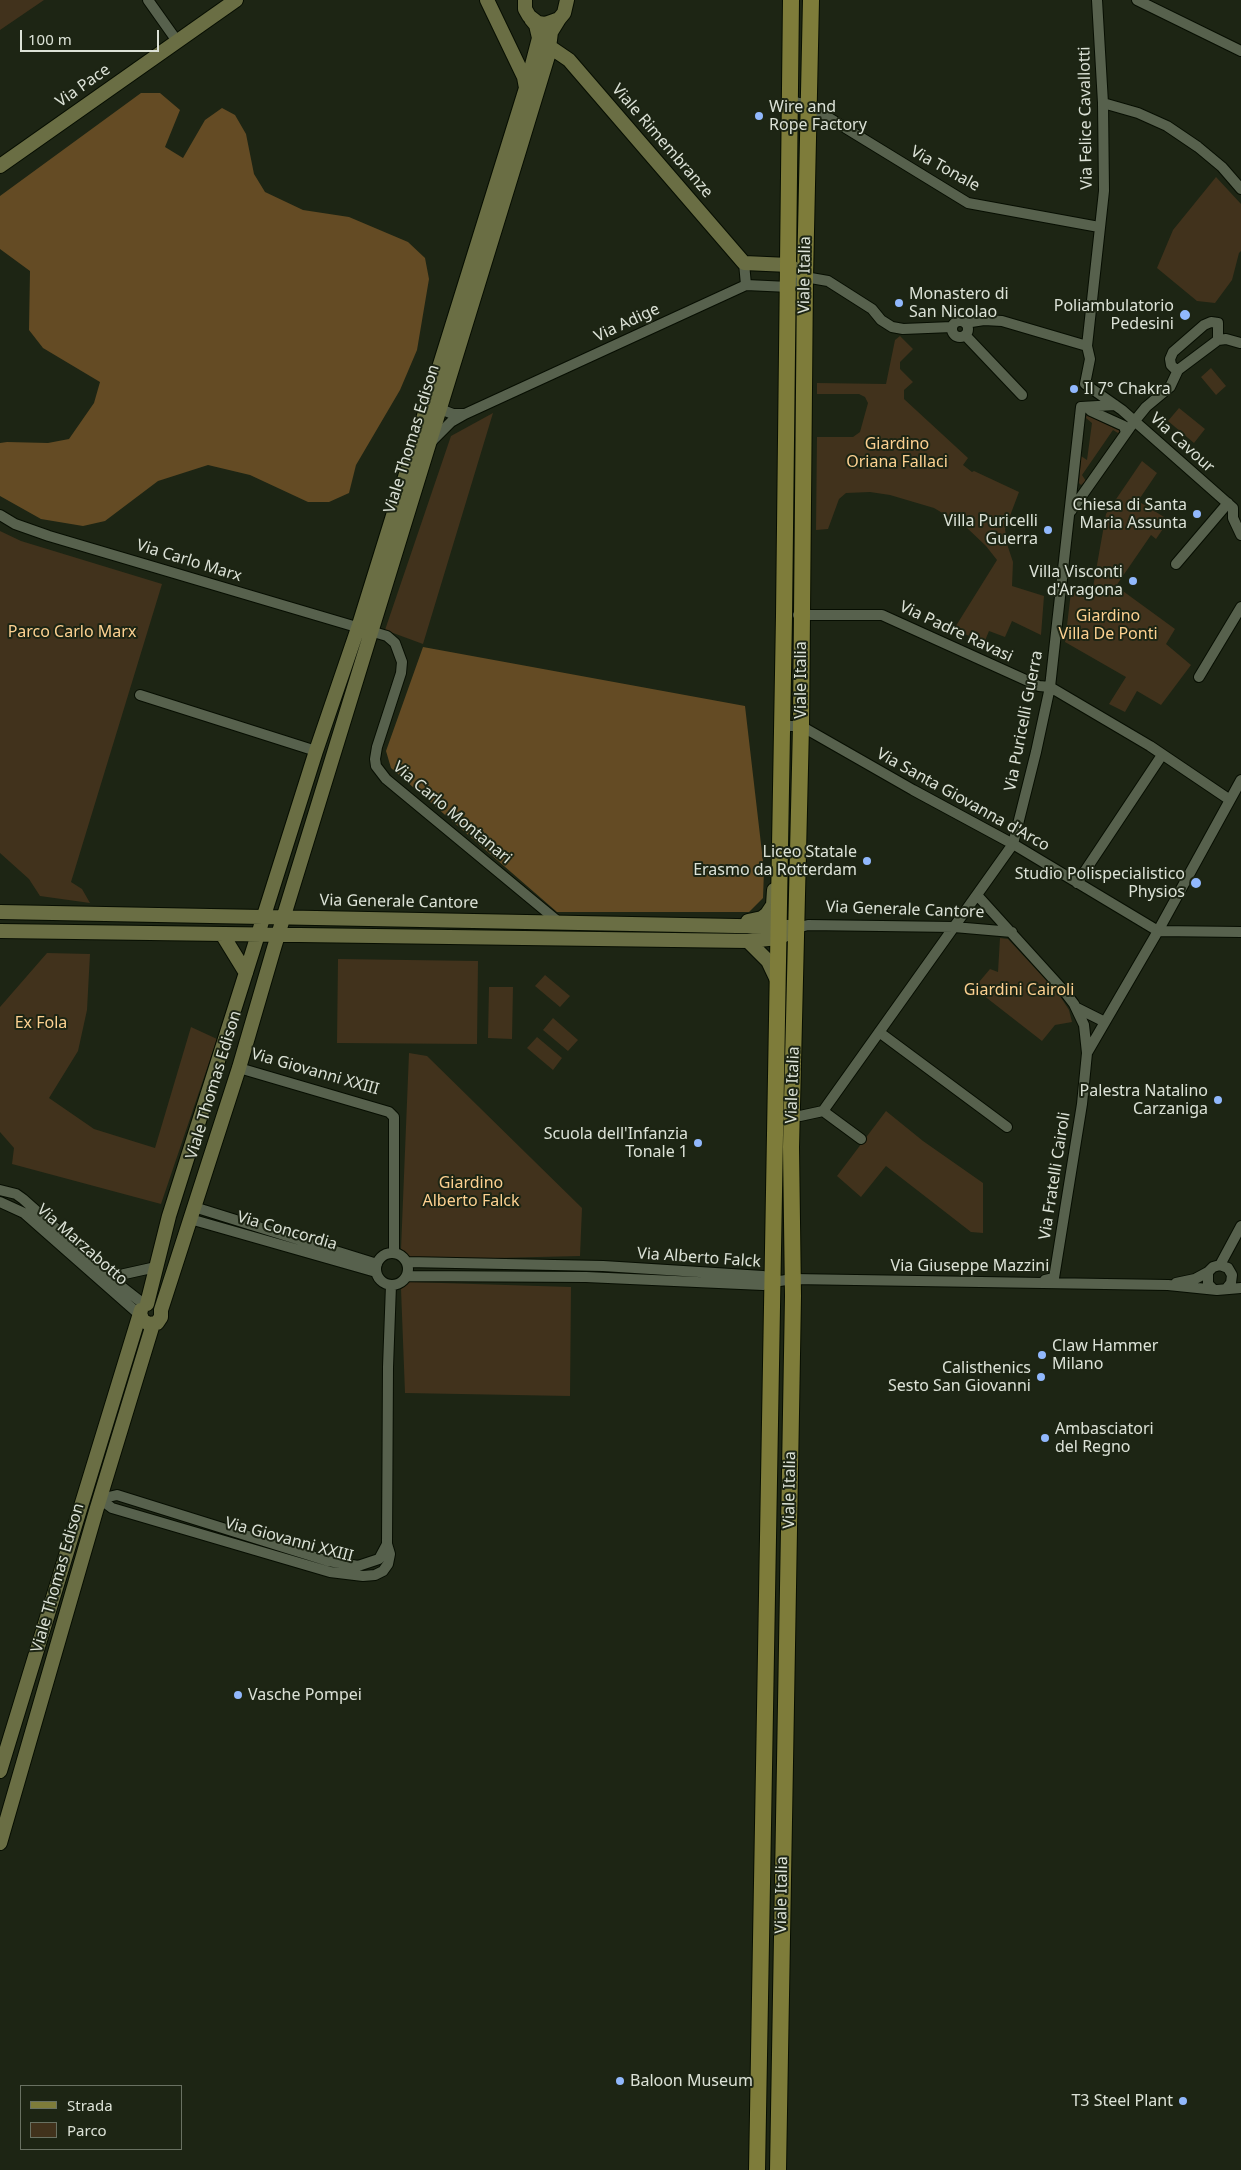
<!DOCTYPE html>
<meta charset="utf-8">
<style>
body{margin:0}
#map{position:relative;width:1241px;height:2170px;overflow:hidden;background:#1d2514;font-family:"Noto Sans",sans-serif}
canvas{display:block}
.legend{position:absolute;left:20px;top:2085px;width:162px;height:65px;box-sizing:border-box;background:#1d2514;border:1px solid #697162;margin:0;padding:6px 9px;list-style:none;font-size:15px;color:#dce2d7}
.legend li{display:flex;align-items:center;gap:10px;height:25px}
.legend b{width:25px;border:1px solid #697162}
.scale{position:absolute;left:20px;top:30px;width:139px;height:22px;box-sizing:border-box;border:2px solid #dce2d7;border-top:0;padding-left:6px;font-size:15px;line-height:18px;white-space:nowrap;color:#dce2d7;-webkit-text-stroke:4px #1d2514;paint-order:stroke}
</style>
<div id="map">
<canvas width="1241" height="2170"></canvas>
<ul class="legend">
<li><b style="height:6px;background:#7e7c3a"></b>Strada</li>
<li><b style="height:14px;background:#41321c"></b>Parco</li>
</ul>
<div class="scale">100 m</div>
</div>
<script>
const ctx = document.querySelector('canvas').getContext('2d');
ctx.lineJoin = 'round';
function paint(path, color) { ctx.fillStyle = color; ctx.fill(path, 'evenodd'); }
const toPath = rows => new Path2D(rows.map(r => 'M' + r).join(''));
function strokePath(path, color, width, dash) { ctx.strokeStyle = color; ctx.lineWidth = width; ctx.lineCap = dash ? 'butt' : 'round'; ctx.setLineDash(dash || []); ctx.stroke(path); }
function write(font, color, halo, rows, align = 'center') {
  ctx.font = font + ' "Noto Sans",sans-serif'; ctx.lineWidth = 4; ctx.setLineDash([]); ctx.textBaseline = 'middle'; ctx.strokeStyle = halo; ctx.fillStyle = color; for (const [text, x, y, turn = 0] of rows) {
    ctx.save(); ctx.translate(x, y); ctx.rotate((+turn || 0) * Math.PI / 180); ctx.textAlign = isNaN(turn) ? turn : align; if (halo) ctx.strokeText(text, 0, 0); ctx.fillText(text, 0, 0); ctx.restore();
  }
}
paint(toPath([
 [0,0,44,0,0,30],
 [1216,177,1241,204,1241,251,1239,253,1232,280,1215,303,1197,301,1157,268,1173,230],
 [900,336,913,349,900,362,900,369,913,382,904,390,904,399,968,458,963,465,972,472,974,471,1019,492,1005,529,1007,544,1013,562,1012,586,1044,596,1041,635,1012,621,1005,637,989,631,984,643,954,629,997,560,986,546,966,527,934,508,890,495,870,492,846,493,839,499,828,529,816,530,817,437,853,437,860,432,868,403,865,397,859,394,817,394,817,383,886,384,895,340],
 [1211,368,1226,386,1216,395,1201,377],
 [1179,408,1205,429,1194,443,1168,421],
 [493,413,423,644,385,630,451,436],
 [1087,415,1120,431,1118,433,1113,430,1082,475,1086,481,1081,485,1079,483,1081,456,1087,460,1092,423,1086,418],
 [1142,461,1157,473,1138,501,1169,520,1156,539,1151,535,1116,586,1175,629,1166,644,1191,665,1161,705,1137,691,1125,712,1109,704,1126,677,1065,642,1071,592,1092,593,1106,514],
 [0,531,21,541,162,584,71,882,82,889,90,903,40,896,29,879,0,853],
 [1000,938,1008,939,1058,993,1069,1010,1072,1022,1055,1025,1042,1041,974,988,990,969,998,972],
 [47,953,90,954,87,1010,78,1051,49,1098,94,1129,155,1148,191,1027,217,1039,161,1204,12,1164,14,1148,0,1132,0,1007],
 [338,959,478,961,477,1044,337,1043],
 [545,975,570,996,560,1007,535,986],
 [489,987,513,987,512,1039,488,1038],
 [553,1018,578,1040,568,1051,543,1030],
 [537,1037,562,1058,553,1070,527,1048],
 [409,1053,427,1056,582,1208,580,1256,412,1260,401,1249],
 [886,1111,923,1141,983,1183,983,1233,971,1232,886,1166,861,1197,837,1176],
 [410,1282,571,1287,570,1396,405,1393,401,1289]
]), '#41321c');
paint(toPath([
 [141,93,160,93,180,110,165,147,183,158,205,120,222,108,235,115,246,134,254,174,265,192,303,210,349,217,408,242,425,258,429,279,417,350,400,390,356,465,349,493,329,502,308,502,250,475,208,465,158,481,105,521,83,526,41,519,0,496,0,443,7,442,48,443,69,439,94,403,100,382,43,348,29,330,30,271,0,249,0,196],
 [423,647,745,706,764,870,763,898,749,912,557,912,391,768,386,751]
]), '#644b24');
const street = toPath([
 [148,0,177,41],
 [1097,0,1103,103,1104,191,1087,346,1090,359,1085,384,1122,410,1233,508],
 [1137,0,1241,51],
 [790,101,808,105,968,203,1099,227],
 [1103,103,1138,113,1167,126,1198,147,1222,167,1241,189],
 [744,263,746,285],
 '952 329a8 8 0 1 1 16 0a8 8 0 1 1-16 0Z',
 [965,323,984,320,1002,321,1087,346],
 [965,335,1022,395],
 [1218,340,1218,323,1211,322,1204,325,1173,352,1170,359,1171,365,1174,368,1178,370,1218,340,1226,339,1240,343],
 [436,403,440,409,453,414,465,414],
 [1087,407,1091,411,1124,426,1126,433],
 [432,441,451,422,465,414,746,285,789,287,805,277,828,281,872,309,881,320,892,327,903,329,952,327],
 [1233,508,1233,518,1241,535],
 [1071,511,1133,423,1146,407,1170,387,1178,370],
 [0,515,15,524,49,536,387,636,395,643,402,662,401,673,377,747,375,759,376,766,386,779,560,923],
 [1176,564,1228,503],
 [798,615,882,615,1039,686,1050,687,1150,746,1230,800],
 [1199,677,1241,607],
 [140,695,316,751],
 [781,726,801,726,913,790,1013,844,1158,931,1241,932],
 [1077,883,1162,755],
 [977,895,1064,991,1074,1004,1084,1025,1087,1053,1082,1104,1054,1278,1045,1280],
 [797,928,808,925,954,927,1012,932],
 [1077,1008,1105,1022],
 [879,1032,1007,1127],
 [1087,1053,1158,931,1241,780],
 [239,1068,389,1112,394,1117,394,1252],
 [823,1111,861,1139],
 [787,1116,800,1116,823,1111,1013,844,1036,752,1050,687,1081,407,1115,405],
 [0,1190,16,1194,23,1199,122,1287,145,1305],
 [0,1202,24,1213,141,1316],
 [194,1207,377,1264],
 [190,1219,376,1272],
 '376 1269a16 16 0 1 1 32 0a16 16 0 1 1-32 0Z',
 [407,1262,603,1266,763,1276,773,1282],
 [1220,1265,1241,1226],
 [407,1276,586,1277,763,1285,773,1282,793,1279,1168,1285,1217,1290,1241,1288],
 [111,1277,156,1267],
 [1176,1283,1195,1279,1208,1272],
 [1213,1289,1208,1284,1208,1272,1213,1267,1220,1265,1228,1268,1232,1275,1231,1283,1226,1289],
 [100,1499,112,1508,330,1572,363,1576,375,1575,383,1571,388,1564,390,1554,387,1544,388,1367,391,1285],
 [100,1499,117,1495,328,1561,358,1566,379,1559,387,1544]
]);
const secondary = toPath([
 [487,0,524,77,526,88],
 [525,0,525,9,529,16,538,23,545,24,559,19,564,13,567,0],
 [550,47,569,60,744,263,789,265,797,271],
 [0,166,236,0],
 [0,912,789,927],
 [748,921,762,918,767,914,773,905,774,890],
 [0,931,748,941,779,938,788,933],
 [222,934,246,973],
 [748,941,768,961,777,980],
 [147,1304,169,1216,316,751,358,628,526,88,539,38,536,25,531,19],
 [141,1316,142,1320,149,1324,157,1323,161,1317,161,1310,239,1068,274,948,520,148,548,56,551,32,559,19],
 [0,1771,141,1310],
 [0,1843,96,1511,153,1324]
]);
const primary = toPath([
 [757,2170,784,616,791,0],
 [778,2170,793,1296,791,1147,801,726,805,277,811,0]
]);
strokePath(street, '#070e02', 12);
strokePath(secondary, '#070e02', 16);
strokePath(primary, '#070e02', 18);
strokePath(street, '#57614d', 10);
strokePath(secondary, '#6a6e44', 14);
strokePath(primary, '#7e7c3a', 16);
for (const [x, y, r, color] of [
 [759,116,5,"#91b8fd"],
 [899,303,5,"#91b8fd"],
 [1185,315,6,"#91b8fd"],
 [1074,389,5,"#91b8fd"],
 [1197,514,5,"#91b8fd"],
 [1048,530,5,"#91b8fd"],
 [1133,581,5,"#91b8fd"],
 [867,861,5,"#91b8fd"],
 [1196,883,6,"#91b8fd"],
 [1218,1100,5,"#91b8fd"],
 [698,1143,5,"#91b8fd"],
 [1042,1355,5,"#91b8fd"],
 [1041,1377,5,"#91b8fd"],
 [1045,1438,5,"#91b8fd"],
 [238,1695,5,"#91b8fd"],
 [620,2081,5,"#91b8fd"],
 [1183,2101,5,"#91b8fd"]
]) { const dot = new Path2D(); dot.arc(x, y, r, 0, 2 * Math.PI); ctx.fillStyle = color; ctx.fill(dot); strokePath(dot, '#1d2514', 2); }
write('16px', '#dce2d7', '#1d2514', [
 ["Via Pace",83,86,-35],
 ["Via Felice Cavallotti",1086,118,-91],
 ["Viale Rimembranze",662,141,49],
 ["Via Tonale",945,169,29],
 ["Viale Italia",805,275,-89],
 ["Via Adige",627,323,-25],
 ["Viale Thomas Edison",412,439,-73],
 ["Via Cavour",1182,443,42],
 ["Via Carlo Marx",189,561,17],
 ["Via Padre Ravasi",956,632,25],
 ["Viale Italia",801,680,-90],
 ["Via Puricelli Guerra",1024,721,-79],
 ["Via Santa Giovanna d'Arco",963,800,29],
 ["Via Carlo Montanari",452,813,40],
 ["Via Generale Cantore",399,902,1],
 ["Via Generale Cantore",905,910,2],
 ["Via Giovanni XXIII",315,1072,16],
 ["Viale Thomas Edison",214,1085,-73],
 ["Viale Italia",793,1085,-88],
 ["Via Fratelli Cairoli",1055,1176,-81],
 ["Via Concordia",287,1231,16],
 ["Via Marzabotto",82,1245,41],
 ["Via Alberto Falck",699,1258,4],
 ["Via Giuseppe Mazzini",970,1266],
 ["Viale Italia",790,1490,-89],
 ["Via Giovanni XXIII",289,1540,15],
 ["Viale Thomas Edison",58,1578,-74],
 ["Viale Italia",782,1895,-89]
]);
write('16px', '#dce2d7', '#1d2514', [
 ["Wire and",769,107,"left"],
 ["Rope Factory",769,125,"left"],
 ["Monastero di",909,294,"left"],
 ["San Nicolao",909,312,"left"],
 ["Poliambulatorio",1174,306],
 ["Pedesini",1174,324],
 ["Il 7° Chakra",1084,389,"left"],
 ["Chiesa di Santa",1187,505],
 ["Maria Assunta",1187,523],
 ["Villa Puricelli",1038,521],
 ["Guerra",1038,539],
 ["Villa Visconti",1123,572],
 ["d'Aragona",1123,590],
 ["Liceo Statale",857,852],
 ["Erasmo da Rotterdam",857,870],
 ["Studio Polispecialistico",1185,874],
 ["Physios",1185,892],
 ["Palestra Natalino",1208,1091],
 ["Carzaniga",1208,1109],
 ["Scuola dell'Infanzia",688,1134],
 ["Tonale 1",688,1152],
 ["Claw Hammer",1052,1346,"left"],
 ["Milano",1052,1364,"left"],
 ["Calisthenics",1031,1368],
 ["Sesto San Giovanni",1031,1386],
 ["Ambasciatori",1055,1429,"left"],
 ["del Regno",1055,1447,"left"],
 ["Vasche Pompei",248,1695,"left"],
 ["Baloon Museum",630,2081,"left"],
 ["T3 Steel Plant",1173,2101]
], 'right');
write('16px', '#fdd191', '#1d2514', [
 ["Giardino",897,444],
 ["Oriana Fallaci",897,462],
 ["Giardino",1108,616],
 ["Villa De Ponti",1108,634],
 ["Parco Carlo Marx",72,632],
 ["Giardini Cairoli",1019,990],
 ["Ex Fola",41,1023],
 ["Giardino",471,1183],
 ["Alberto Falck",471,1201]
]);
</script>
